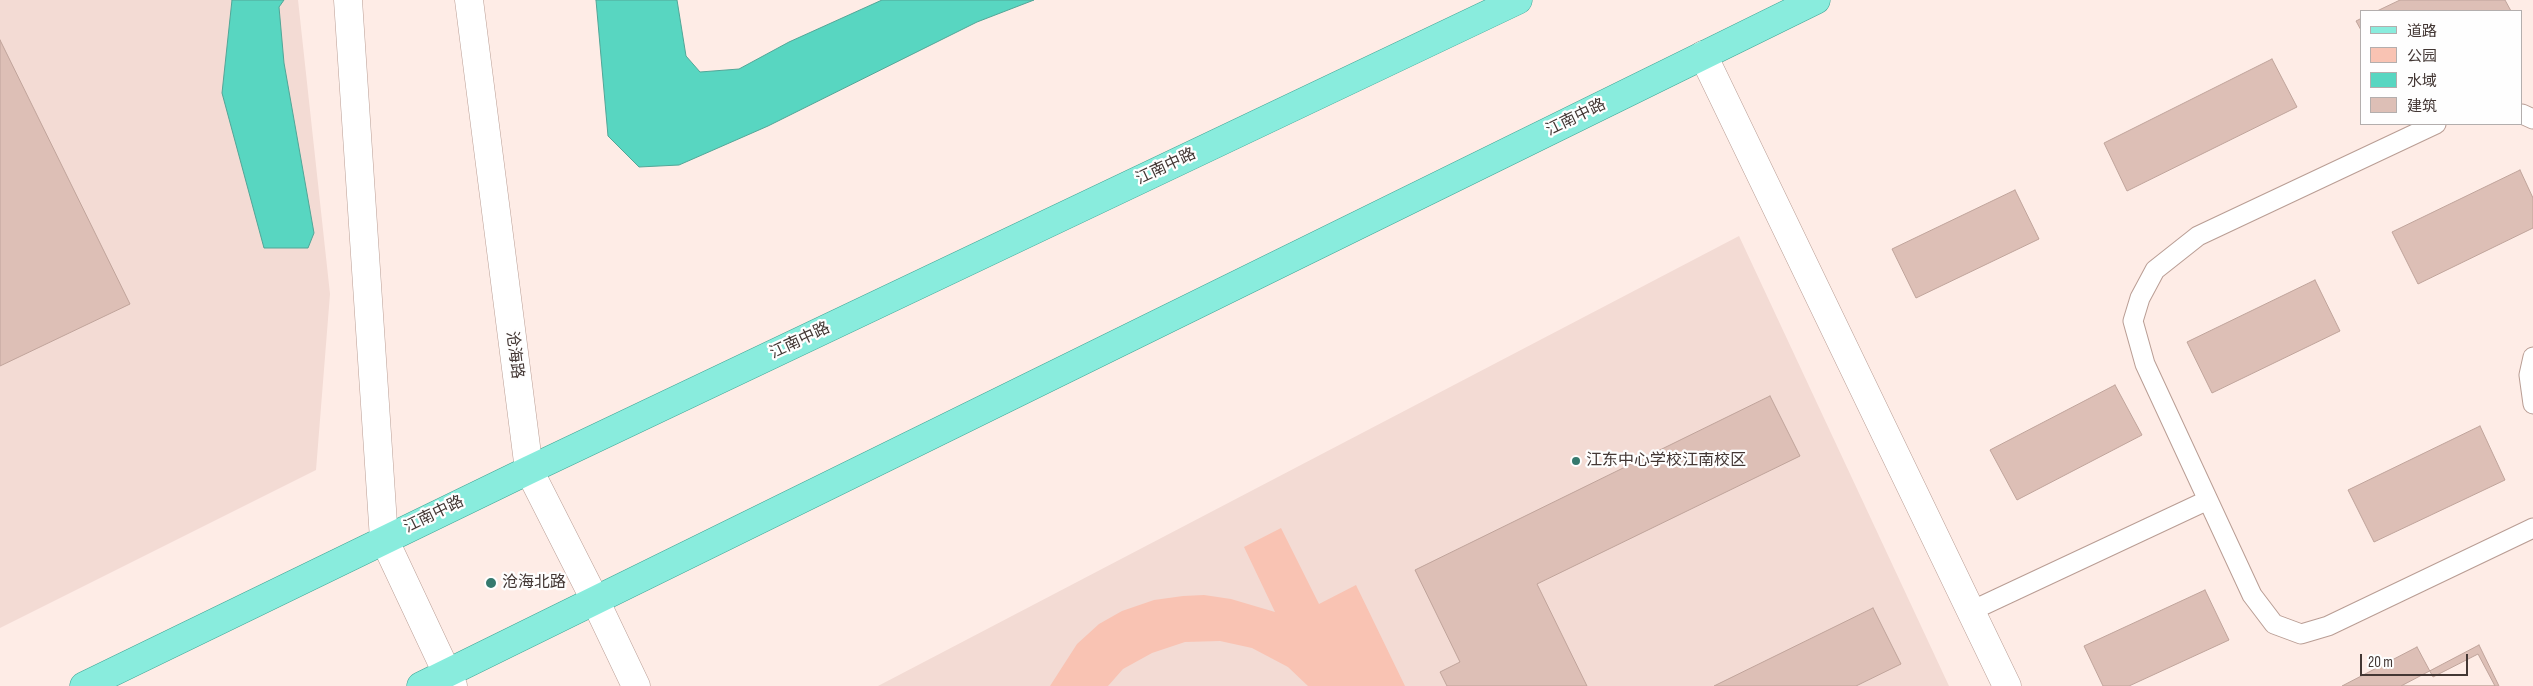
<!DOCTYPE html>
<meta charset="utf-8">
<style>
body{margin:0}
#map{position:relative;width:2533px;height:686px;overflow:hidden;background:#feece6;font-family:"Sofia Sans Condensed","Noto Sans SC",sans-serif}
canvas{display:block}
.legend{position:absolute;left:2360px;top:10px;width:162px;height:115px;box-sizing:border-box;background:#fefefe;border:1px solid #b3aead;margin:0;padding:6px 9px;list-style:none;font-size:15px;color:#433734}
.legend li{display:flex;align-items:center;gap:10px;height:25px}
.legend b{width:25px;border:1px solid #b3aead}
.scale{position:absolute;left:2360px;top:654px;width:108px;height:22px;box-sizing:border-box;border:2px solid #433734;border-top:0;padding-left:6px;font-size:15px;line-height:18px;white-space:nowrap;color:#433734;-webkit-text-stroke:4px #fefefe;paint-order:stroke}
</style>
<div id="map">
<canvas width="2533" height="686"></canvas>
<ul class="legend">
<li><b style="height:6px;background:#89ecdd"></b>道路</li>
<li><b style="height:14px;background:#f9c3b3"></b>公园</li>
<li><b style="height:14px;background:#58d6c1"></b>水域</li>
<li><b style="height:14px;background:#ddbfb6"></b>建筑</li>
</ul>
<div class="scale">20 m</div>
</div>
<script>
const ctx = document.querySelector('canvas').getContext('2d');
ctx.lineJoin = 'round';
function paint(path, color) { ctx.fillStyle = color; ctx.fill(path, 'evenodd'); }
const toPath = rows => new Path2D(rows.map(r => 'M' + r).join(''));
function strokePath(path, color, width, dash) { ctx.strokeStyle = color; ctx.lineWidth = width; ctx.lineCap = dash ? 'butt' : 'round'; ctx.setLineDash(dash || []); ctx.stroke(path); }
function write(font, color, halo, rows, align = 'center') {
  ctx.font = font + ' "Sofia Sans Condensed","Noto Sans SC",sans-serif'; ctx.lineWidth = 4.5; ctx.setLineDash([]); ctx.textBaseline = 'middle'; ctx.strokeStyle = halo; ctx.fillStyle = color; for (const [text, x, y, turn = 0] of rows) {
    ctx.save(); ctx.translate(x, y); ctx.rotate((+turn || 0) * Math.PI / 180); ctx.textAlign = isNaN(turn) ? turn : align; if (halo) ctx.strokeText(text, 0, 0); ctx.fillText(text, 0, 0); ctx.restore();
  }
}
paint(toPath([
 [0,0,298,0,330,294,316,470,0,628],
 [1739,236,1949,686,878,686]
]), '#f3dbd4');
paint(toPath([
 [1281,528,1319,604,1356,585,1405,686,1308,686,1288,667,1252,648,1220,641,1185,642,1152,653,1123,669,1108,686,1050,686,1077,644,1099,624,1122,611,1154,600,1183,596,1204,595,1231,599,1275,612,1244,547]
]), '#f9c3b3');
const water = toPath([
 [232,0,284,0,279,7,284,63,314,233,308,248,264,248,222,93,232,0],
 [596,0,677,0,686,56,700,72,739,69,789,42,882,0,1034,0,977,22,768,126,679,165,639,167,608,136,596,0]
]);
paint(water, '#58d6c1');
strokePath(water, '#52a697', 1);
const building = toPath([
 [2400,0,2505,0,2511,11,2377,11,2400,0],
 [2362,18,2362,32,2356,21,2362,18],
 [0,40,130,304,0,366,0,40],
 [2272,59,2297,107,2127,191,2104,143,2272,59],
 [2520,170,2533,198,2533,228,2418,284,2392,232,2520,170],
 [2015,190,2039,239,1916,298,1892,249,2015,190],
 [2315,280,2340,331,2212,393,2187,342,2315,280],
 [2115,385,2142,435,2017,500,1990,450,2115,385],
 [1770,396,1800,456,1537,584,1587,686,1447,686,1440,672,1460,662,1415,570,1770,396],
 [2480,426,2505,480,2374,542,2348,490,2480,426],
 [2205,590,2229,640,2129,686,2103,686,2084,646,2205,590],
 [1873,608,1901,664,1856,686,1714,686,1873,608],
 [2479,645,2499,686,2401,686,2479,645],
 [2417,647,2433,677,2478,654,2495,686,2342,686,2417,647]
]);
paint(building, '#ddbfb6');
strokePath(building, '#c0a49b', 1);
const lane = toPath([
 [2522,114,2533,119],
 [2436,124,2198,236,2155,270,2140,298,2133,321,2145,364,2252,595,2274,624,2301,634,2328,626,2533,528],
 [2533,357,2529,375,2533,404],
 [1971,611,2208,500]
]);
const secondary = toPath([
 [348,0,384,539,453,686],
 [469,0,529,470,595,600,636,686],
 [1703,55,2007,686]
]);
const primary = toPath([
 [84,686,529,470,1518,0],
 [421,686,1816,0]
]);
strokePath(lane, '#b99d94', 21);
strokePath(secondary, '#b99d94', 29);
strokePath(primary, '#3da494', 29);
strokePath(lane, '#fff', 19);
strokePath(secondary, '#fff', 28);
strokePath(primary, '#89ecdd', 28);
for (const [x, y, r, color] of [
 [1576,461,5,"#35796e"],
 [491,583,6,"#35796e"]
]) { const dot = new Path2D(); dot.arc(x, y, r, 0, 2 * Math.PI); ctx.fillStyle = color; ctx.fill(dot); strokePath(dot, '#fefefe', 2); }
write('16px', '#433734', '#fefefe', [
 ["江南中路",1576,118,-26],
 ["江南中路",1166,167,-25],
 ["江南中路",800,341,-25],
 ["沧海路",514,355,83],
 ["江南中路",434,515,-26]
]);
write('16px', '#433734', '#fefefe', [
 ["江东中心学校江南校区",1586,461],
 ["沧海北路",502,583]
], 'left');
</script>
